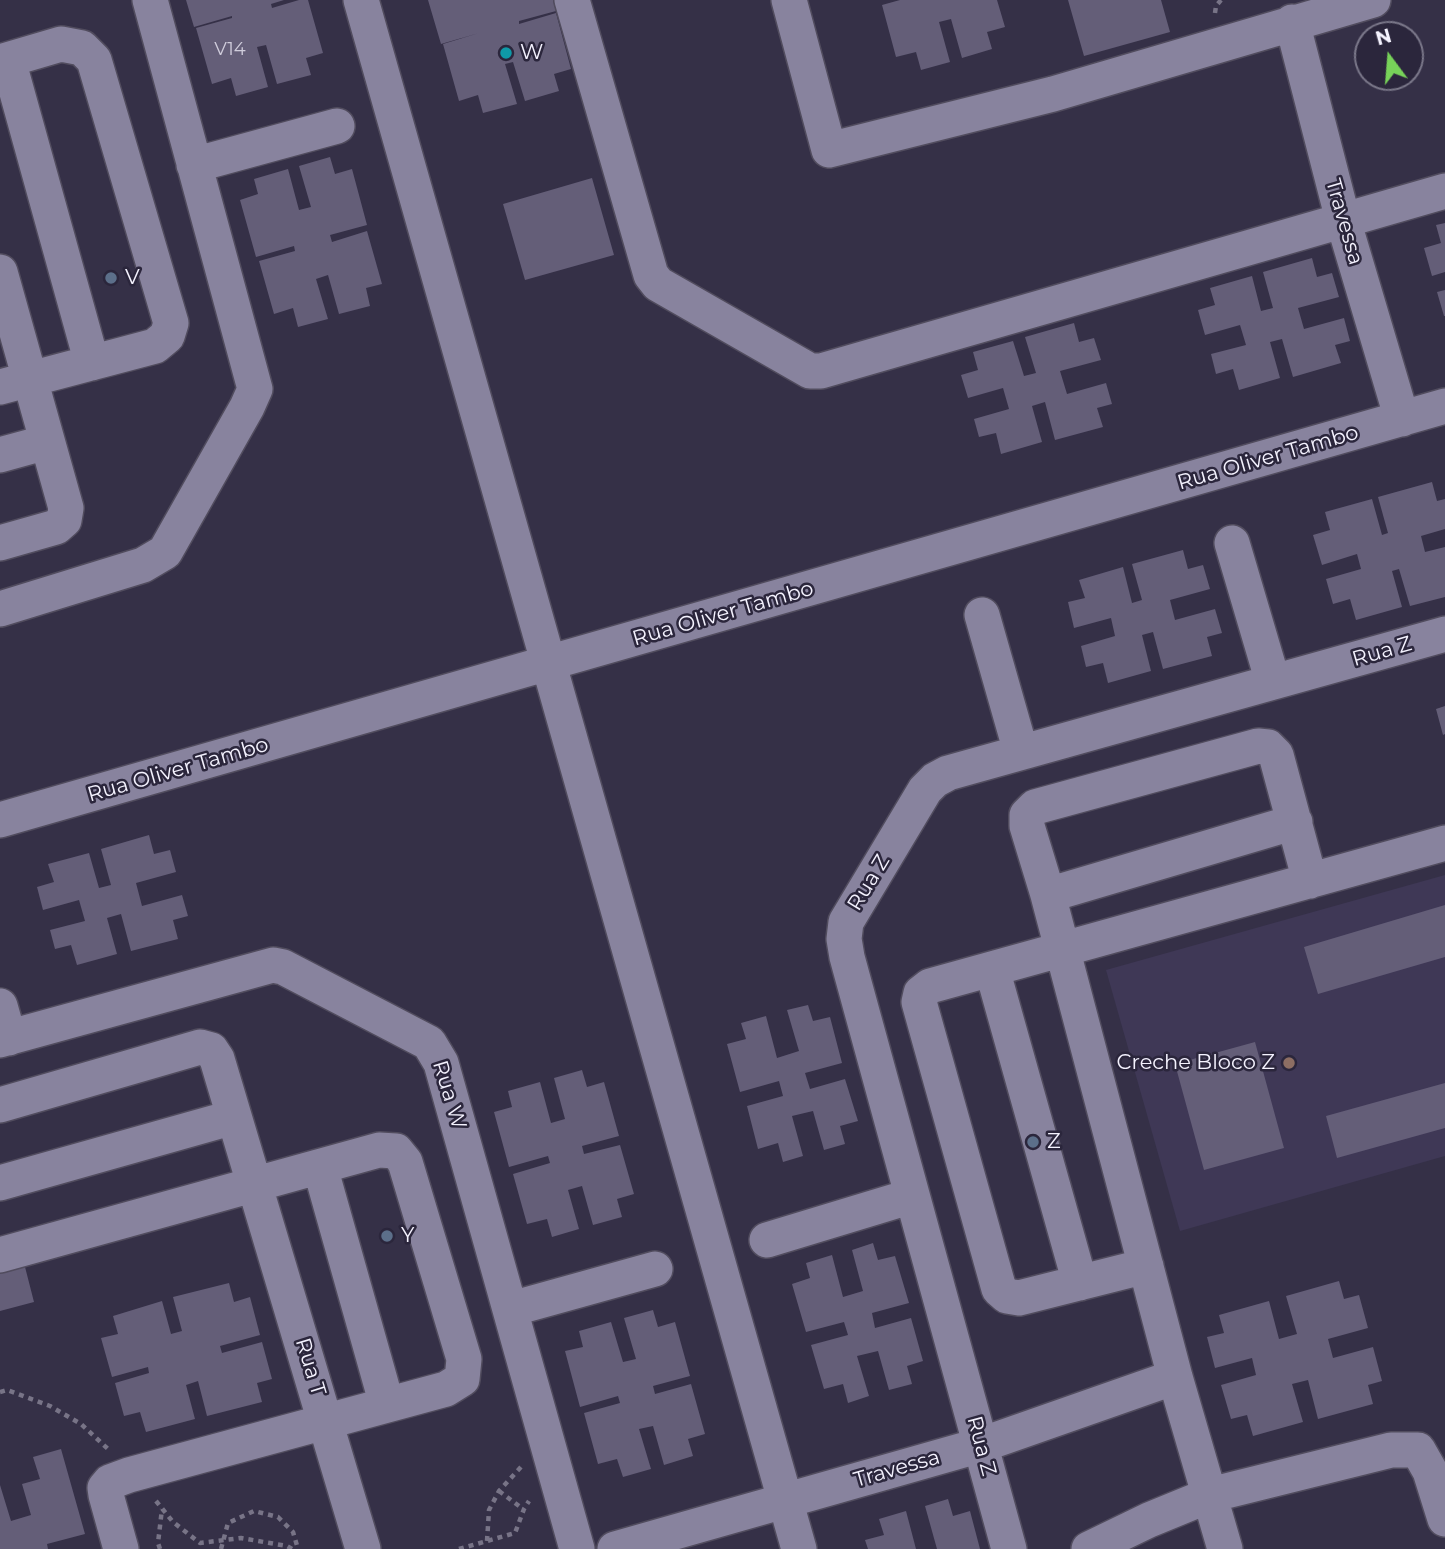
<!DOCTYPE html>
<style>
body{margin:0}
#map{position:relative;width:1445px;height:1549px;overflow:hidden;background:#353047;font-family:Montserrat,sans-serif}
canvas{display:block}
.north{position:absolute;left:1354px;top:21px;width:70px;height:70px;box-sizing:border-box;background:#2b263c;border:2px solid #7b788a;border-radius:50%;rotate:344deg;font-size:19px;font-weight:700;line-height:28px;text-align:center;color:#f4f2fe}
.north::after{content:'';display:block;margin:auto;width:24px;height:32px;background:#77d259;clip-path:polygon(50% 0,100% 100%,50% 72%,0 100%)}
</style>
<div id="map">
<canvas width="1445" height="1549"></canvas>
<div class="north">N</div>
</div>
<script>
const ctx = document.querySelector('canvas').getContext('2d');
ctx.lineJoin = 'round';
function paint(path, color) { ctx.fillStyle = color; ctx.fill(path, 'evenodd'); }
const toPath = rows => new Path2D(rows.map(r => 'M' + r).join(''));
function strokePath(path, color, width, dash) { ctx.strokeStyle = color; ctx.lineWidth = width; ctx.lineCap = dash ? 'butt' : 'round'; ctx.setLineDash(dash || []); ctx.stroke(path); }
function write(font, color, halo, rows, align = 'center') {
  ctx.font = font + ' Montserrat,sans-serif'; ctx.lineWidth = 5; ctx.setLineDash([]); ctx.textBaseline = 'middle'; ctx.strokeStyle = halo; ctx.fillStyle = color; for (const [text, x, y, turn = 0] of rows) {
    ctx.save(); ctx.translate(x, y); ctx.rotate((+turn || 0) * Math.PI / 180); ctx.textAlign = isNaN(turn) ? turn : align; if (halo) ctx.strokeText(text, 0, 0); ctx.fillText(text, 0, 0); ctx.restore();
  }
}
paint(toPath([
 [1445,875,1445,1156,1180,1231,1106,970]
]), '#3f3856');
paint(toPath([
 [186,0,284,0,271,4,272,8,299,0,308,0,323,53,306,58,311,75,277,84,266,45,257,47,268,87,236,96,231,78,212,84,196,28,232,18,232,16,194,27],
 [428,0,553,0,556,11,519,21,519,24,556,13,571,69,554,74,559,91,525,101,513,62,505,64,517,104,483,113,478,95,459,101,443,44,479,33,441,44],
 [900,0,997,0,1005,27,987,32,992,49,962,58,951,19,939,22,950,62,921,70,916,52,896,57,882,5],
 [1068,0,1161,0,1170,32,1084,56],
 [330,157,335,174,352,169,367,225,330,235,332,242,367,231,382,284,366,288,370,306,339,314,328,275,316,279,328,319,298,327,293,308,274,314,259,261,295,251,294,246,256,257,240,200,258,194,254,179,288,169,299,210,311,207,299,166],
 [592,178,614,255,525,280,503,204],
 [1445,223,1445,272,1432,276,1424,248,1441,243,1436,225],
 [1312,258,1317,277,1332,273,1339,297,1298,308,1304,329,1344,318,1350,341,1335,345,1341,363,1293,377,1282,339,1270,342,1280,378,1239,390,1233,369,1216,374,1211,354,1246,345,1240,325,1205,335,1198,310,1215,305,1210,288,1252,276,1261,311,1273,308,1263,272],
 [1445,290,1445,316,1444,316,1437,292],
 [1074,323,1079,342,1094,338,1101,360,1060,371,1067,394,1106,383,1112,404,1097,408,1103,427,1055,440,1045,402,1032,406,1042,442,1001,454,996,433,979,437,974,419,1009,409,1003,388,968,398,961,375,978,370,973,352,1013,341,1024,376,1036,373,1025,337],
 [1432,482,1437,501,1445,499,1445,529,1421,536,1425,552,1445,547,1445,597,1410,606,1399,569,1392,571,1402,607,1356,620,1350,599,1333,604,1326,579,1361,569,1357,554,1322,565,1313,535,1330,530,1325,512,1372,499,1382,535,1388,533,1378,497],
 [1183,550,1188,569,1203,565,1210,589,1170,600,1175,620,1215,609,1222,633,1207,637,1212,656,1163,669,1153,632,1142,635,1151,671,1108,683,1103,663,1086,667,1081,646,1115,636,1111,618,1074,628,1068,602,1085,598,1079,580,1123,567,1132,603,1142,600,1132,564],
 [1445,706,1445,734,1443,735,1436,709],
 [149,835,154,854,170,850,176,872,136,883,142,906,182,895,188,916,173,920,178,939,131,951,121,914,107,918,117,954,77,965,71,945,55,949,50,930,85,921,79,900,43,910,37,887,54,882,48,864,89,853,99,888,111,885,101,849],
 [1445,905,1445,957,1318,994,1304,947],
 [808,1005,813,1021,830,1017,842,1063,805,1073,810,1089,845,1079,858,1121,840,1126,845,1144,824,1150,813,1111,792,1116,803,1156,783,1162,778,1143,758,1149,747,1106,783,1096,779,1081,740,1092,727,1044,746,1039,741,1023,766,1016,777,1058,799,1051,787,1010],
 [1255,1042,1284,1148,1204,1170,1175,1064],
 [582,1070,587,1087,604,1082,619,1136,582,1146,584,1154,620,1145,634,1194,617,1199,622,1217,593,1225,582,1186,568,1190,579,1229,552,1237,547,1219,527,1224,513,1174,550,1163,548,1156,509,1167,494,1112,512,1107,508,1091,540,1082,551,1123,565,1119,554,1078],
 [1445,1083,1445,1128,1337,1158,1326,1116],
 [873,1243,878,1260,895,1256,909,1303,872,1313,875,1328,911,1318,923,1361,907,1366,912,1384,889,1390,878,1351,857,1356,869,1396,848,1403,843,1384,824,1389,811,1345,848,1335,844,1322,806,1332,792,1284,810,1278,806,1263,832,1255,843,1297,863,1291,852,1250],
 [24,1263,34,1302,0,1311,0,1269],
 [1339,1281,1344,1299,1359,1295,1368,1328,1328,1339,1333,1358,1373,1347,1382,1381,1368,1385,1373,1404,1318,1419,1308,1380,1292,1384,1303,1422,1253,1436,1247,1415,1231,1419,1221,1385,1256,1375,1252,1358,1215,1368,1207,1337,1224,1333,1219,1315,1269,1301,1279,1339,1297,1334,1286,1296],
 [229,1283,234,1302,250,1297,260,1335,220,1346,222,1353,262,1342,272,1379,257,1383,262,1402,207,1416,198,1381,186,1385,195,1419,146,1432,140,1412,124,1416,115,1383,149,1373,148,1367,112,1377,101,1338,118,1334,113,1316,162,1301,171,1334,182,1331,173,1297],
 [653,1310,658,1327,675,1322,690,1376,653,1386,655,1394,691,1384,705,1434,688,1439,693,1456,664,1465,653,1426,639,1429,651,1469,623,1477,617,1459,598,1464,584,1413,620,1403,618,1396,580,1407,565,1351,583,1347,579,1331,611,1322,623,1362,636,1359,624,1318],
 [61,1449,85,1534,47,1544,48,1549,0,1549,0,1485,11,1521,31,1515,22,1484,40,1479,33,1457],
 [948,1499,953,1516,970,1511,980,1549,937,1549,925,1506],
 [906,1511,916,1549,868,1549,865,1540,884,1535,879,1519]
]), '#645e78');
const minor = toPath([
 [361,0,799,1549],
 [572,0,651,275,658,284,810,371,821,371,866,358,1445,191],
 [789,0,829,150,1053,94,1373,0],
 [1292,22,1343,220,1402,419],
 [8,60,92,363],
 [0,62,61,44,82,48,94,60,171,323,167,336,155,346,0,387],
 [194,165,337,126],
 [0,272,66,508,64,520,56,527,0,543],
 [0,455,47,442],
 [1232,543,1273,682],
 [0,609,143,565,165,552,247,407,255,389,150,0],
 [982,615,1021,752],
 [0,820,1445,406],
 [1048,895,1295,822],
 [992,969,1080,1283],
 [0,1006,9,1038],
 [0,1040,273,965,283,967,429,1043,441,1063,577,1549],
 [0,1105,200,1047,211,1050,217,1059,363,1549],
 [320,1167,387,1405],
 [0,1183,234,1117],
 [767,1240,912,1196],
 [0,1255,379,1150,396,1151,405,1162,464,1359,462,1379,446,1389,129,1475,110,1482,105,1488,106,1495,121,1549],
 [1146,1266,1019,1298,1007,1296,999,1289,919,1002,921,993,930,986,1445,843],
 [511,1309,655,1269],
 [615,1549,981,1445,1175,1377],
 [1009,1549,847,957,844,939,846,922,925,790,935,780,948,773,1445,634],
 [1089,1549,1149,1520,1210,1495,1391,1450,1418,1450,1430,1471,1445,1519],
 [1225,1549,1175,1377,1048,895,1027,826,1027,815,1035,807,1258,746,1268,747,1276,755,1310,881]
]);
strokePath(minor, '#514c5e', 38);
strokePath(toPath([
 [1215,13,1216,6,1221,0],
 [0,1392,7,1390,50,1406,81,1424,108,1449],
 [499,1491,523,1509],
 [156,1501,173,1522,200,1543,241,1538,287,1546,292,1549],
 [487,1541,489,1510,499,1491,521,1467],
 [160,1549,158,1543,162,1509],
 [221,1549,228,1523,254,1511,278,1517,293,1532,298,1549],
 [459,1549,515,1533,524,1509,529,1501]
]), '#787487', 4.5, [5, 5]);
strokePath(minor, '#88839e', 35);
for (const [x, y, r, color] of [
 [506,53,7,"#0f9aa8"],
 [111,278,7,"#5c6f8a"],
 [1289,1063,7,"#8d6e63"],
 [1033,1142,7,"#5c6f8a"],
 [387,1236,7,"#5c6f8a"]
]) { const dot = new Path2D(); dot.arc(x, y, r, 0, 2 * Math.PI); ctx.fillStyle = color; ctx.fill(dot); strokePath(dot, '#2b263c', 2.5); }
write('18px', '#d0cddc', null, [
 ["V14",230,50]
]);
write('21px', '#f4f2fe', '#2b263c', [
 ["W",520,53],
 ["V",125,278],
 ["Creche Bloco Z",1275,1063,"right"],
 ["Z",1047,1142],
 ["Y",401,1236]
], 'left');
write('21px', '#f4f2fe', '#2b263c', [
 ["Travessa",1344,222,74],
 ["Rua Oliver Tambo",1268,458,-16],
 ["Rua Oliver Tambo",723,614,-16],
 ["Rua Z",1382,652,-16],
 ["Rua Oliver Tambo",178,770,-16],
 ["Rua Z",869,883,-59],
 ["Rua W",449,1095,73],
 ["Rua T",310,1367,73],
 ["Rua Z",981,1446,75],
 ["Travessa",897,1469,-16]
]);
</script>
